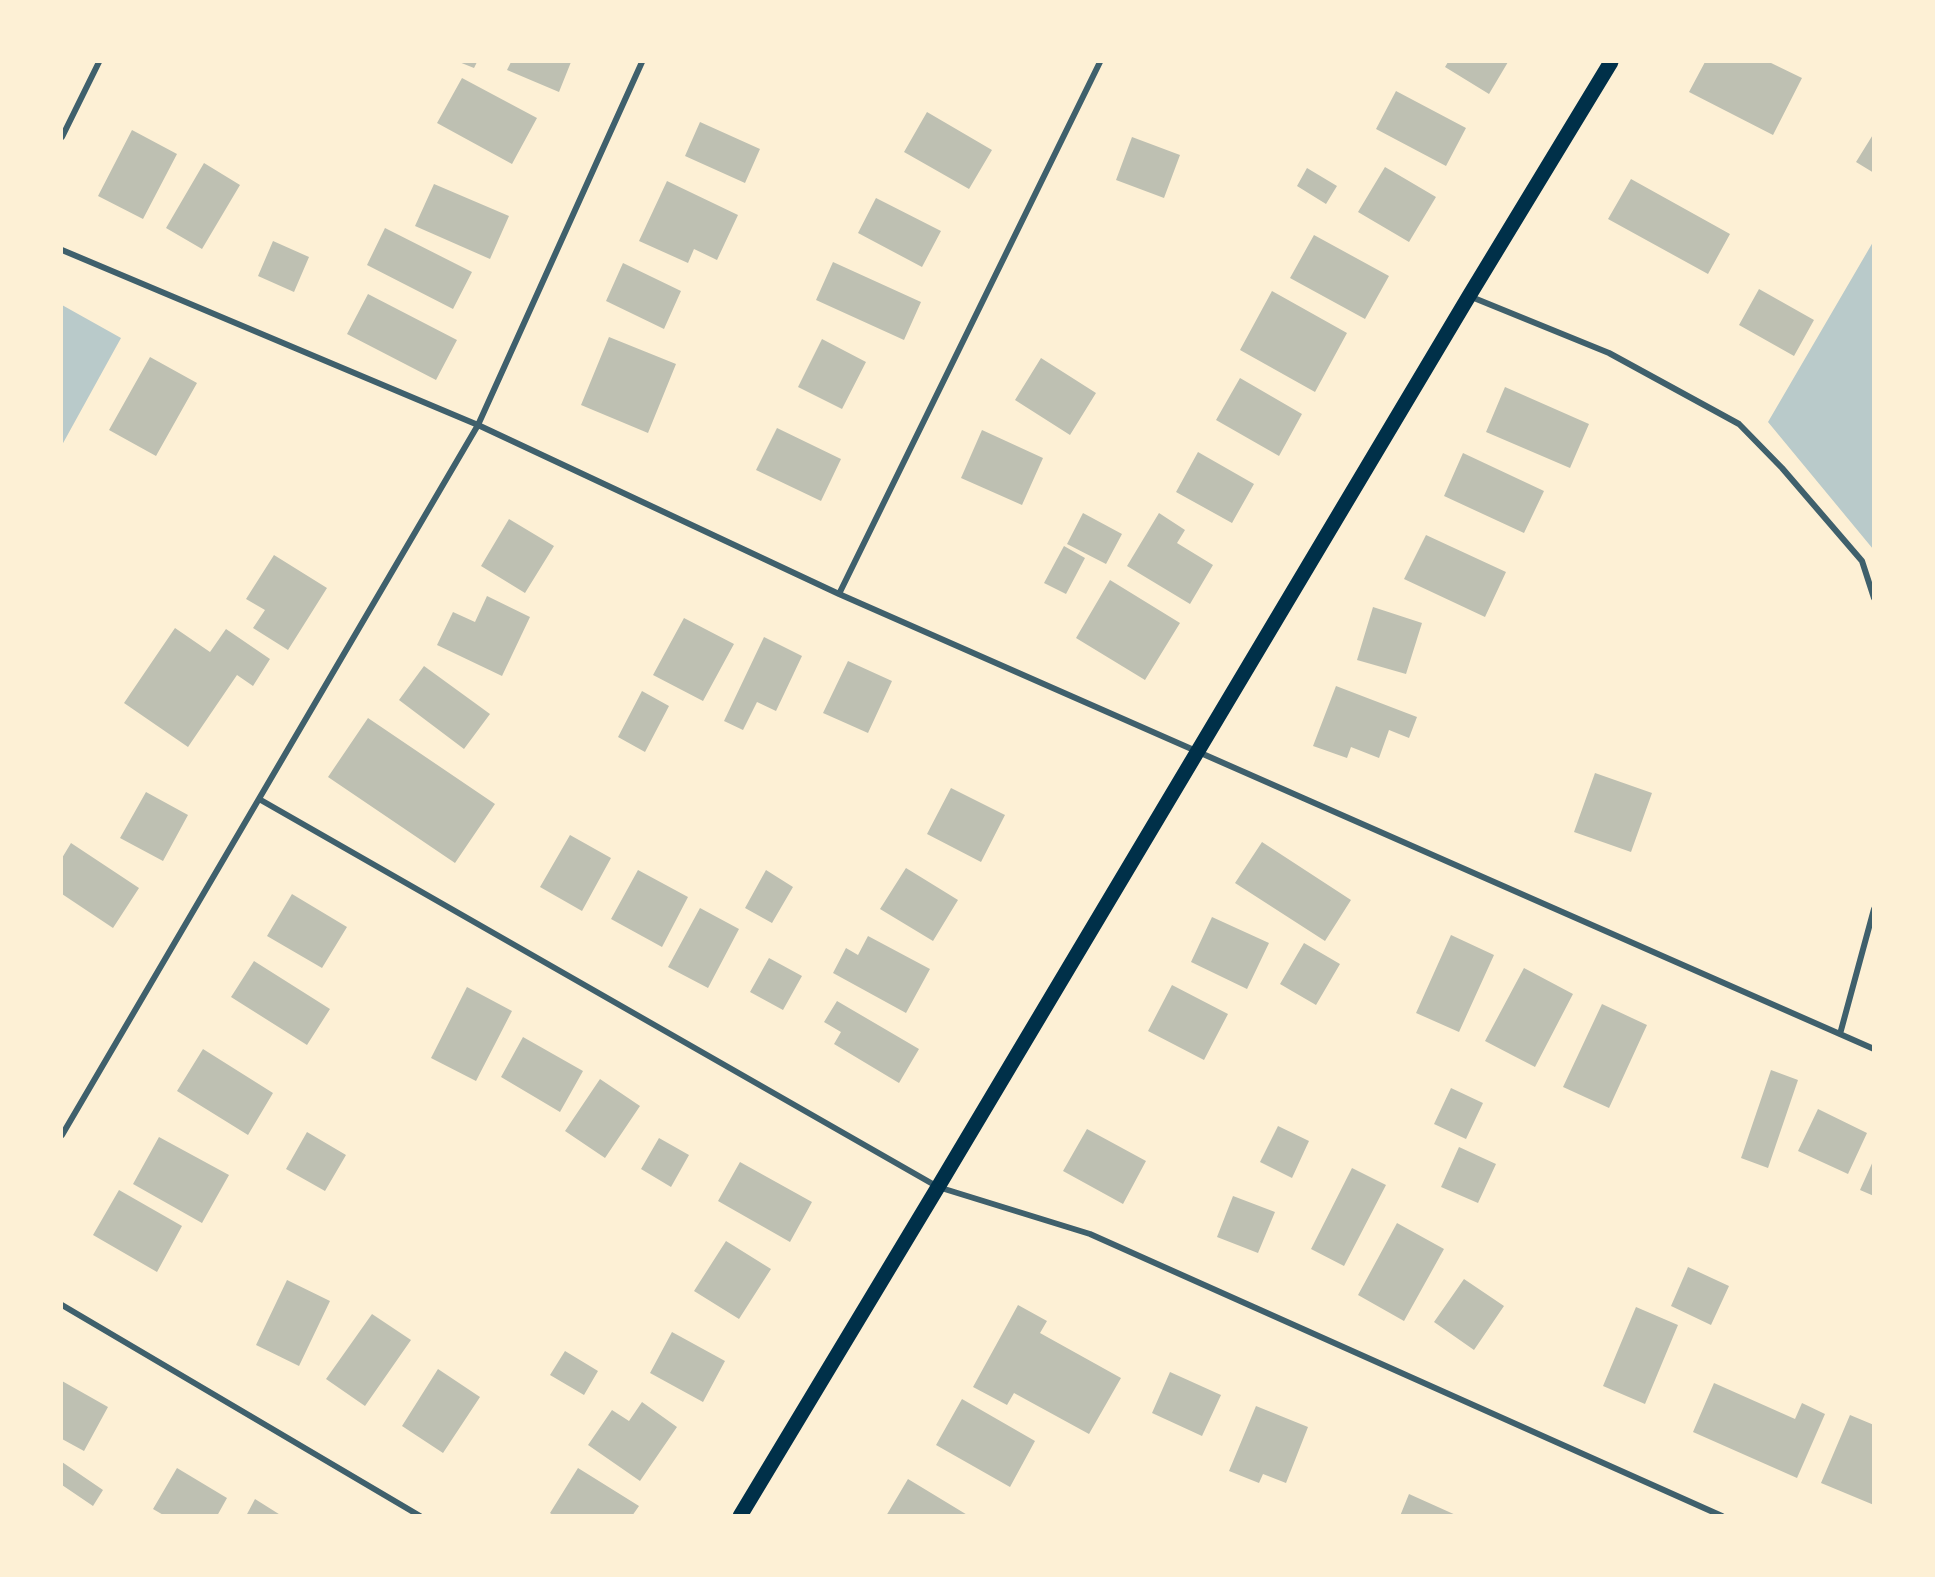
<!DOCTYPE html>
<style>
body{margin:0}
#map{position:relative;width:1935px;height:1577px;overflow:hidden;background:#fdf0d5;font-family:"PT Sans",sans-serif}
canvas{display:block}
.frame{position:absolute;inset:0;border:63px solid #fdf0d5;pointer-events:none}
</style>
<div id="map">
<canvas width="1935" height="1577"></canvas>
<div class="frame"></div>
</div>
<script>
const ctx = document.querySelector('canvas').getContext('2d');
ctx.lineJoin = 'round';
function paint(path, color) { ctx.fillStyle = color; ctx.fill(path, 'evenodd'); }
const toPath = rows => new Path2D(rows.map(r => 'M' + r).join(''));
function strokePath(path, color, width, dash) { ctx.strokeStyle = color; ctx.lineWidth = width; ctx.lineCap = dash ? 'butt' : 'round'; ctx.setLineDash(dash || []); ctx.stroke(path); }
paint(toPath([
 [1873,242,1873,549,1768,422],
 [62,305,121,338,62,445]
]), '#b9caca');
paint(toPath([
 [459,62,477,62,474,68],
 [511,62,571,62,559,92,507,70],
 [1448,62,1508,62,1489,94,1445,67],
 [1705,62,1769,62,1802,78,1773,135,1689,92],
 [462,78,537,118,512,164,437,123],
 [1396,91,1466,128,1446,166,1376,129],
 [927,112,992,150,969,189,904,152],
 [700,122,760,149,745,183,685,156],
 [132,130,177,154,143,219,98,196],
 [1874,133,1874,173,1856,162],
 [1132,137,1180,155,1164,198,1116,180],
 [204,163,240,185,202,249,166,228],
 [1385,167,1436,197,1409,242,1358,212],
 [1307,168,1337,186,1326,204,1297,186],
 [1631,179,1730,234,1708,274,1608,219],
 [667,181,738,215,717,260,694,249,688,263,639,241],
 [434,184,509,216,490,259,415,226],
 [876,198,941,231,922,267,858,233],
 [385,228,472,272,453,309,367,265],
 [1314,235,1389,276,1365,319,1290,278],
 [273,241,309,257,294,292,258,276],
 [833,262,921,302,904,340,816,300],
 [623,263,681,291,664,329,606,301],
 [1759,289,1814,320,1794,356,1739,325],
 [1272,291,1347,333,1315,392,1240,350],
 [368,294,457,340,436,380,347,334],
 [609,337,676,364,648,433,581,405],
 [822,339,866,362,842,409,798,387],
 [150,357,197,383,156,456,109,430],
 [1041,358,1096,393,1070,435,1015,400],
 [1240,378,1302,414,1279,456,1216,420],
 [1505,387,1589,424,1570,468,1486,432],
 [777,428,841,459,821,501,756,470],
 [982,430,1043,458,1022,505,961,478],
 [1198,452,1254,484,1232,523,1176,492],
 [1463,453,1544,491,1524,533,1444,496],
 [1083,513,1122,534,1106,564,1067,544],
 [1159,513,1185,530,1177,543,1213,565,1190,604,1127,566],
 [509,519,554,546,525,593,481,566],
 [1426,535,1506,572,1485,617,1404,579],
 [1064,546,1085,558,1066,594,1044,583],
 [274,555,327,588,288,650,253,628,265,610,246,599],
 [1110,580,1180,623,1145,680,1076,638],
 [487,596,530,617,502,676,437,645,453,612,475,622],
 [1373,607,1422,623,1406,674,1357,660],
 [684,618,734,644,703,701,653,675],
 [175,628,210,652,226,629,270,659,253,686,237,675,188,747,124,703],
 [764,637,802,656,776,711,757,702,743,730,724,721],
 [848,661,892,681,868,733,823,713],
 [424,666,490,714,464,749,399,700],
 [1336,686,1417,717,1409,738,1389,730,1379,758,1351,747,1347,758,1313,746],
 [642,691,669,706,645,752,618,737],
 [368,718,495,804,455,863,328,777],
 [1595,773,1652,793,1631,852,1574,832],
 [951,788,1005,815,981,862,927,834],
 [146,792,188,815,163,861,120,838],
 [570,835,611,858,582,911,540,887],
 [1262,842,1351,900,1325,941,1235,883],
 [71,843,139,888,113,928,62,894,62,858],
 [906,868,958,900,933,941,880,909],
 [638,870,688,897,662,947,611,919],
 [766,870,793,887,772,923,745,908],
 [292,894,347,927,322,968,267,936],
 [700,908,739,929,708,988,668,967],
 [1212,917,1269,943,1247,989,1191,962],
 [1451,935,1494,955,1459,1032,1416,1013],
 [868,936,930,969,906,1013,833,973,846,948,858,955],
 [1304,943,1340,964,1316,1005,1280,984],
 [769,958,802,976,783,1010,750,992],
 [254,961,330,1009,307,1045,231,997],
 [1524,968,1573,994,1535,1067,1485,1041],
 [1172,985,1228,1014,1204,1060,1148,1031],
 [467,987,512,1011,476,1081,431,1058],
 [837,1001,919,1049,899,1083,834,1044,841,1032,824,1022],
 [1602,1004,1647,1025,1609,1108,1563,1087],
 [523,1037,583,1071,560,1112,501,1077],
 [203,1049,273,1093,248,1135,177,1091],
 [1771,1070,1798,1080,1768,1168,1741,1158],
 [600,1079,640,1106,605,1158,565,1131],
 [1451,1088,1483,1103,1466,1139,1434,1124],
 [1818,1109,1867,1133,1848,1174,1798,1151],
 [1278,1126,1309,1141,1292,1178,1260,1162],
 [1087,1129,1146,1161,1123,1204,1063,1171],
 [307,1132,346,1155,325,1191,286,1169],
 [159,1137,229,1175,202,1223,133,1184],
 [659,1138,689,1155,671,1187,641,1169],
 [1459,1147,1496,1164,1478,1203,1441,1187],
 [1874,1159,1874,1196,1860,1190],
 [740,1162,812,1202,790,1242,718,1201],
 [1352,1168,1386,1185,1344,1266,1311,1249],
 [119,1190,182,1226,157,1272,93,1235],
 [1233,1196,1275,1212,1258,1253,1217,1237],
 [1397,1223,1444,1249,1404,1321,1358,1295],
 [726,1241,771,1269,739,1319,694,1291],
 [1688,1267,1729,1286,1711,1325,1671,1306],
 [1464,1279,1504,1306,1474,1350,1434,1322],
 [287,1280,330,1301,299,1366,256,1345],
 [1018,1305,1047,1321,1040,1333,1121,1378,1089,1434,1014,1393,1007,1405,973,1387],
 [1636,1307,1678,1325,1645,1404,1603,1386],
 [372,1314,411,1340,365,1406,326,1379],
 [672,1332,725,1361,703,1402,650,1373],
 [565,1351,598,1371,584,1395,550,1375],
 [438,1369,480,1397,443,1453,402,1426],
 [1170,1372,1221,1395,1202,1436,1152,1413],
 [62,1381,108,1407,84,1451,62,1439],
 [1714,1383,1795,1419,1802,1403,1825,1414,1797,1478,1693,1432],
 [962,1399,1035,1441,1010,1487,936,1445],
 [642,1402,677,1427,640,1481,588,1445,612,1410,629,1421],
 [1256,1406,1308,1427,1286,1483,1263,1474,1259,1483,1229,1471],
 [1850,1415,1874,1425,1874,1505,1821,1483],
 [62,1462,103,1490,93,1506,62,1485],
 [177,1468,227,1498,217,1516,165,1516,153,1509],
 [578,1468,639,1506,632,1516,554,1516,550,1513],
 [908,1479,969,1516,886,1516],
 [1409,1494,1458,1516,1400,1516],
 [255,1499,282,1516,246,1516]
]), '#bec0b2');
strokePath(toPath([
 [62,137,99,62],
 [62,250,478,425,839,594,1874,1049],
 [1469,296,1609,353,1739,424,1782,468,1862,561,1874,598],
 [839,594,1100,62],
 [259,799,938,1187,1090,1234,1722,1516],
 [1840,1034,1874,909],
 [62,1135,478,425,642,62],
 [62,1305,420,1516]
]), '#3f606c', 6);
strokePath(toPath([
 [740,1516,938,1187,1469,296,1611,62]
]), '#003049', 15);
</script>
